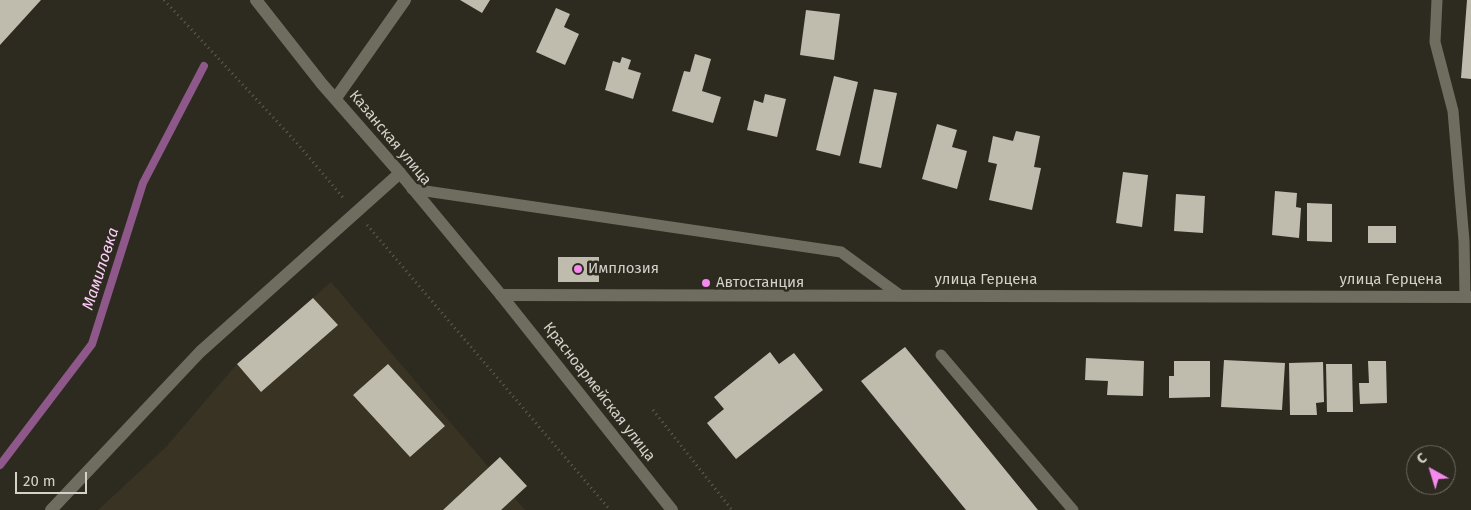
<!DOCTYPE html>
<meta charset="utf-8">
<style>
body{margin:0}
#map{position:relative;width:1471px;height:510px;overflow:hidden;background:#2d2b20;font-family:"Fira Sans",sans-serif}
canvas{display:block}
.north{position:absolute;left:1406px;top:445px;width:50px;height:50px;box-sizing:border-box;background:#2d2b20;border:1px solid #6f6d64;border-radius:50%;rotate:321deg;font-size:14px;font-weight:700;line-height:20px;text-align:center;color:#d3d1ca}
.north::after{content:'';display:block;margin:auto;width:18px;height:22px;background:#f589ee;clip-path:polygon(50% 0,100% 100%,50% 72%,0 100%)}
.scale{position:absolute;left:15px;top:472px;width:72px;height:22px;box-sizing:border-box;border:2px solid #d3d1ca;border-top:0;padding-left:6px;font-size:15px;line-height:18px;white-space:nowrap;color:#d3d1ca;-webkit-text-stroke:4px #2d2b20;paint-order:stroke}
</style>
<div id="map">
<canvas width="1471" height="510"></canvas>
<div class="north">С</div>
<div class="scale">20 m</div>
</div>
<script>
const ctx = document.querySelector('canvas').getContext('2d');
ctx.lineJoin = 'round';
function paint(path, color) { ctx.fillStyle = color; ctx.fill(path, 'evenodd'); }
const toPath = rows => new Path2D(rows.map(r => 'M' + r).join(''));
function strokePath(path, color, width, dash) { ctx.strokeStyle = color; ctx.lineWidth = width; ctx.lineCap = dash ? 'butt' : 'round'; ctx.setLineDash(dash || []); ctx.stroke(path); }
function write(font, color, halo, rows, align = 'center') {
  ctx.font = font + ' "Fira Sans",sans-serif'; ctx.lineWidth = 5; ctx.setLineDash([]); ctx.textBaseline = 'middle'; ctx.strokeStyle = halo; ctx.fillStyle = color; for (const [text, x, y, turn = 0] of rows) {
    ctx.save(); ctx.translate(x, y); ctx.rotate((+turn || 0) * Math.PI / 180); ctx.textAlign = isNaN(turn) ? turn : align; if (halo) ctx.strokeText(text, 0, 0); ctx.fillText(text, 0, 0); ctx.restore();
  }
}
paint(toPath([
 [331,282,525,510,98,510,166,447,236,365]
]), '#383322');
strokePath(toPath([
 [0,465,92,344,143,183,204,66]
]), '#8e588a', 8);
paint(toPath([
 [0,0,41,0,0,45],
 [460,0,490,0,482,13],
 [1467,0,1471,0,1471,79,1461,78],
 [556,8,570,14,564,27,579,34,565,65,536,52],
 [806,10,840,14,834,60,800,55],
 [695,54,711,59,702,91,721,97,713,123,672,111,684,71,690,72],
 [622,57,631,60,628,69,641,73,633,99,605,90,613,61,620,63],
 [834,76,858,82,840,156,816,150],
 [874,89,897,93,881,168,859,163],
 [765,94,786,99,777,137,747,130,754,100,763,103],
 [937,124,957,130,952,147,967,151,957,189,922,179],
 [1016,131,1040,136,1034,167,1041,168,1032,210,989,200,997,164,988,162,993,136,1013,141],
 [1123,172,1148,175,1142,227,1116,223],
 [1275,191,1297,193,1296,207,1301,208,1299,238,1272,235],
 [1176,194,1205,196,1203,233,1174,231],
 [1307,203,1332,204,1332,242,1307,241],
 [1368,226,1396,226,1396,243,1368,243],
 [558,257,599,257,599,282,558,282],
 [313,298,338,325,261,392,237,364],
 [905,347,1038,510,966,510,861,381],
 [770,352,779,364,794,353,823,390,736,459,707,423,724,409,714,397],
 [1086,358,1144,361,1143,396,1107,395,1108,381,1085,380],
 [1224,360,1285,363,1282,410,1221,407],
 [1174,361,1210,361,1210,397,1169,398,1169,376,1174,376],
 [1368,361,1386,361,1387,403,1360,404,1359,383,1369,383],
 [1323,362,1324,402,1316,403,1317,415,1290,415,1289,363],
 [388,364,445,426,410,457,353,395],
 [1326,364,1352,364,1353,412,1327,412],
 [500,457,527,486,501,510,443,510]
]), '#bfbcae');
strokePath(toPath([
 [164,0,296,142,345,200],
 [367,225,610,510],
 [653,410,732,510]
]), '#615f56', 3, [1, 4]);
strokePath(toPath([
 [1437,0,1435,42,1453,111,1464,241,1465,297],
 [412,189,841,252,901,296],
 [941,355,1073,510]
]), '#6f6d60', 11);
strokePath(toPath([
 [336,98,405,0],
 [501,295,1471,297],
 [51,510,200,352,400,173]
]), '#6f6d60', 12);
strokePath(toPath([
 [256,0,322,84,400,173,501,295,672,510]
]), '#6f6d60', 12);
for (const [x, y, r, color] of [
 [578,269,5,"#f589ee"],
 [706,283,5,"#f589ee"]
]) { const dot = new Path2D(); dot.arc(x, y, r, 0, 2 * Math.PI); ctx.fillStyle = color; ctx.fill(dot); strokePath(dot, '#2d2b20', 2); }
write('15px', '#d3d1ca', '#2d2b20', [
 ["Казанская улица",390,138,50],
 ["улица Герцена",986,280],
 ["улица Герцена",1391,280],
 ["Красноармейская улица",599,392,52]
]);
write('15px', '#d3d1ca', '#2d2b20', [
 ["Имплозия",588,269],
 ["Автостанция",716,283]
], 'left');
write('italic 16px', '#fdcdf8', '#2d2b20', [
 ["Мамиловка",101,269,-72]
]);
</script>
